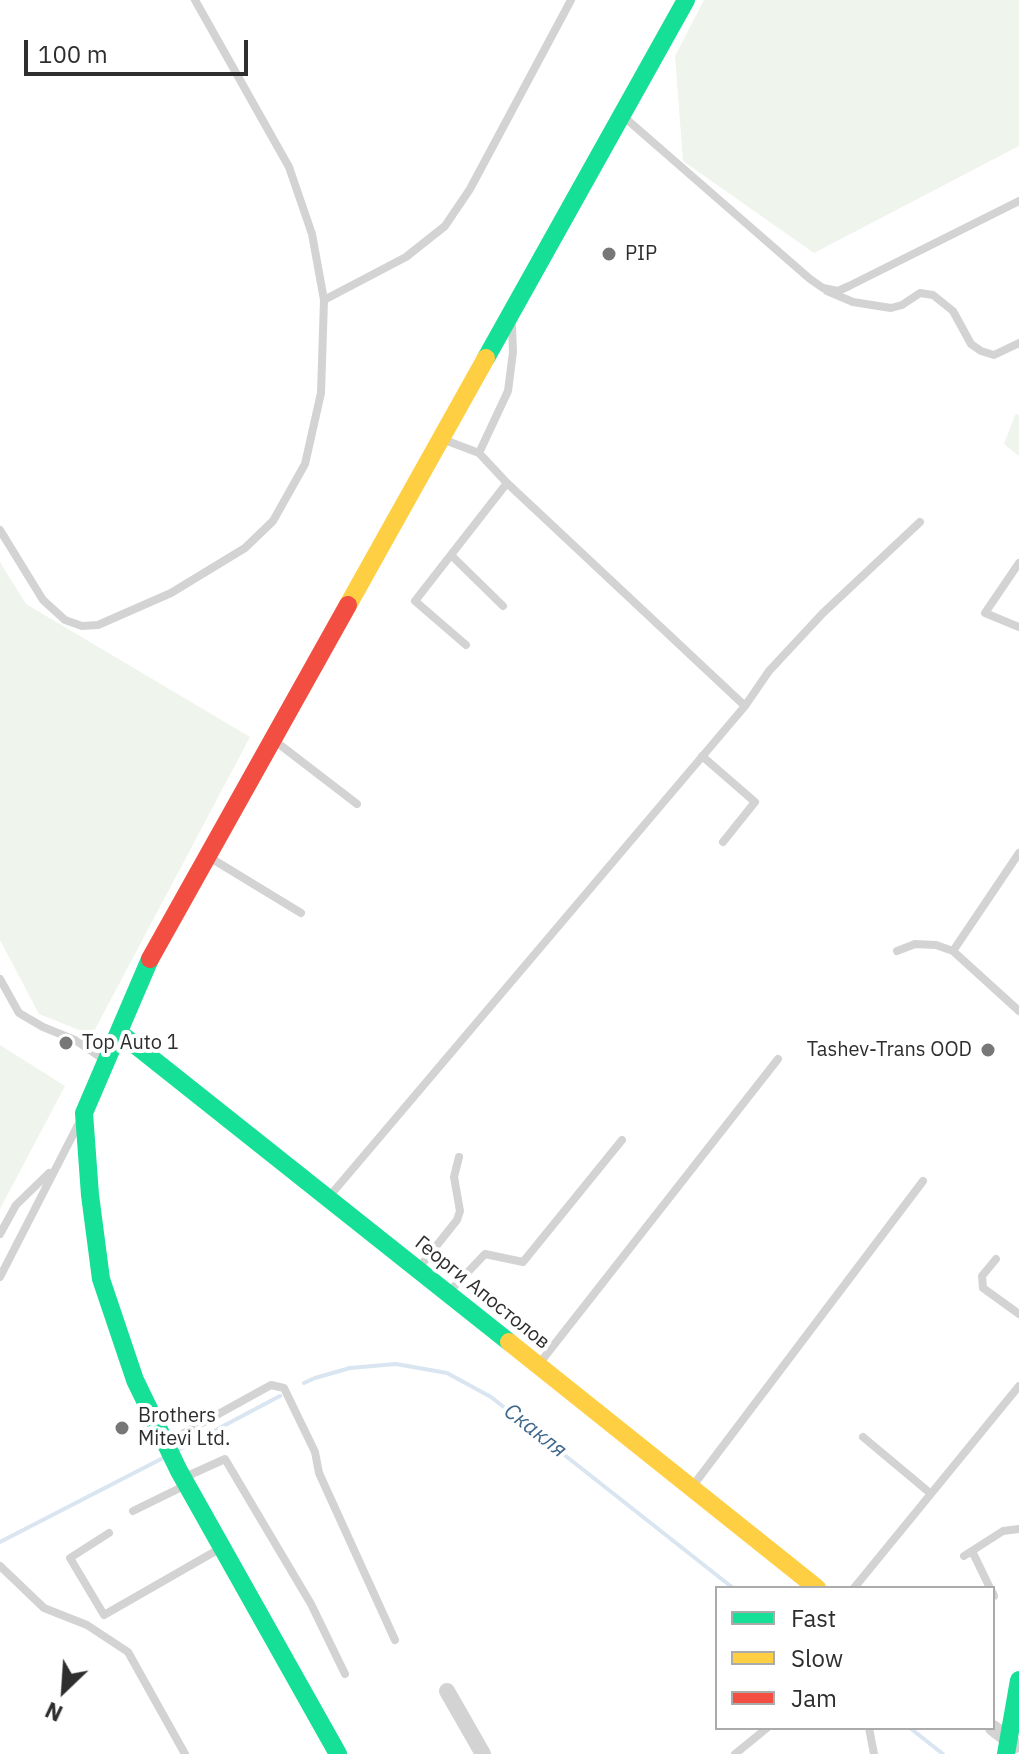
<!DOCTYPE html>
<meta charset="utf-8">
<style>
body{margin:0}
#map{position:relative;width:1019px;height:1754px;overflow:hidden;background:#fff;font-family:"IBM Plex Sans",sans-serif}
canvas{display:block}
.legend{position:absolute;left:715px;top:1586px;width:280px;height:144px;box-sizing:border-box;background:#fff;border:2px solid #ababab;margin:0;padding:10px 14px;list-style:none;font-size:24px;color:#2e2e2e}
.legend li{display:flex;align-items:center;gap:16px;height:40px}
.legend b{width:40px;border:2px solid #ababab}
.north{position:absolute;left:24px;top:1650px;width:80px;height:80px;-webkit-text-stroke:6px #fff;paint-order:stroke;rotate:205deg;font-size:22px;font-weight:700;line-height:32px;text-align:center;color:#2e2e2e}
.north::after{content:'';display:block;margin:auto;width:28px;height:36px;background:#2e2e2e;clip-path:polygon(50% 0,100% 100%,50% 72%,0 100%)}
.scale{position:absolute;left:24px;top:40px;width:224px;height:36px;box-sizing:border-box;border:4px solid #2e2e2e;border-top:0;padding-left:10px;font-size:24px;line-height:28px;white-space:nowrap;color:#2e2e2e;-webkit-text-stroke:6px #fff;paint-order:stroke}
</style>
<div id="map">
<canvas width="1019" height="1754"></canvas>
<ul class="legend">
<li><b style="height:10px;background:#16e098"></b>Fast</li>
<li><b style="height:10px;background:#ffcf43"></b>Slow</li>
<li><b style="height:10px;background:#f24e42"></b>Jam</li>
</ul>
<div class="north">N</div>
<div class="scale">100 m</div>
</div>
<script>
const ctx = document.querySelector('canvas').getContext('2d');
ctx.lineJoin = 'round';
function paint(path, color) { ctx.fillStyle = color; ctx.fill(path, 'evenodd'); }
const toPath = rows => new Path2D(rows.map(r => 'M' + r).join(''));
function strokePath(path, color, width, dash) { ctx.strokeStyle = color; ctx.lineWidth = width; ctx.lineCap = dash ? 'butt' : 'round'; ctx.setLineDash(dash || []); ctx.stroke(path); }
function write(font, color, halo, rows, align = 'center') {
  ctx.font = font + ' "IBM Plex Sans",sans-serif'; ctx.lineWidth = 8; ctx.setLineDash([]); ctx.textBaseline = 'middle'; ctx.strokeStyle = halo; ctx.fillStyle = color; for (const [text, x, y, turn = 0] of rows) {
    ctx.save(); ctx.translate(x, y); ctx.rotate((+turn || 0) * Math.PI / 180); ctx.textAlign = isNaN(turn) ? turn : align; if (halo) ctx.strokeText(text, 0, 0); ctx.fillText(text, 0, 0); ctx.restore();
  }
}
paint(toPath([
 [704,0,1019,0,1019,146,814,253,683,161,675,56],
 [1019,414,1019,456,1004,444,1015,415],
 [0,562,26,604,250,737,92,1035,39,1014,0,940],
 [0,1045,65,1086,0,1209]
]), '#eff4ec');
strokePath(toPath([
 [304,1383,315,1378,350,1368,396,1364,447,1373,491,1397,733,1588],
 [176,1451,280,1396],
 [0,1542,165,1457],
 [910,1728,943,1754]
]), '#d9e5f0', 4);
strokePath(toPath([
 [624,117,810,279,823,288,838,291,849,286,1019,201],
 [827,291,853,302,891,308,902,305,920,293,933,295,953,311,971,344,981,351,994,355,1019,343],
 [324,300,406,257,445,226,470,189,571,0],
 [442,439,479,453,507,483,745,706],
 [479,453,508,391,513,352,512,326],
 [0,530,43,600,65,620,82,626,98,625,171,593,245,548,273,521,305,464,321,393,324,300,312,234,289,167,195,0],
 [451,555,503,606],
 [1019,563,985,613,1019,627],
 [466,645,415,601,507,483],
 [275,741,357,804],
 [702,756,755,802,723,842],
 [209,857,301,913],
 [897,951,915,944,936,945,953,951,1019,1011],
 [953,951,1019,853],
 [0,979,19,1013,43,1027,75,1040,103,1059],
 [328,1198,745,706,769,671,823,613,920,522],
 [0,1234,16,1205,49,1173],
 [996,1259,982,1276,983,1288,1019,1314],
 [418,1269,457,1220,460,1211,454,1177,459,1157],
 [0,1277,78,1125],
 [448,1293,485,1254,523,1262,622,1140],
 [539,1364,778,1059],
 [863,1437,930,1493],
 [166,1443,271,1385,284,1388,315,1452,319,1473,395,1640],
 [183,1478,225,1459,311,1604,345,1674],
 [692,1487,923,1181],
 [133,1511,186,1485],
 [109,1533,70,1558,104,1615,221,1548],
 [972,1551,990,1588],
 [964,1556,1003,1531,1019,1529],
 [0,1566,44,1608,87,1625,128,1652,185,1754],
 [854,1588,1019,1386],
 [993,1593,994,1596],
 [869,1728,874,1754],
 [735,1754,767,1728]
]), '#d3d3d3', 8);
strokePath(toPath([
 [447,1691,483,1754],
 [993,1728,1015,1745]
]), '#d3d3d3', 16);
strokePath(toPath([
 [486,358,686,0],
 [150,959,84,1113,90,1195,101,1279,135,1380,179,1471,338,1754],
 [120,1033,509,1342],
 [1006,1754,1019,1680]
]), '#16e098', 18);
strokePath(toPath([
 [348,605,486,358],
 [509,1342,817,1588]
]), '#ffcf43', 18);
strokePath(toPath([
 [150,959,348,605]
]), '#f24e42', 18);
for (const [x, y, r, color] of [
 [609,254,8,"#777"],
 [66,1043,8,"#777"],
 [988,1050,8,"#777"],
 [122,1428,8,"#777"]
]) { const dot = new Path2D(); dot.arc(x, y, r, 0, 2 * Math.PI); ctx.fillStyle = color; ctx.fill(dot); strokePath(dot, '#fff', 3); }
write('20px', '#2e2e2e', '#fff', [
 ["PIP",625,254],
 ["Top Auto 1",82,1043],
 ["Tashev-Trans OOD",972,1050,"right"],
 ["Brothers",138,1416],
 ["Mitevi Ltd.",138,1439]
], 'left');
write('20px', '#2e2e2e', '#fff', [
 ["Георги Апостолов",482,1293,39]
]);
write('italic 22px', '#3f688c', '#fff', [
 ["Скакля",535,1431,38]
]);
</script>
